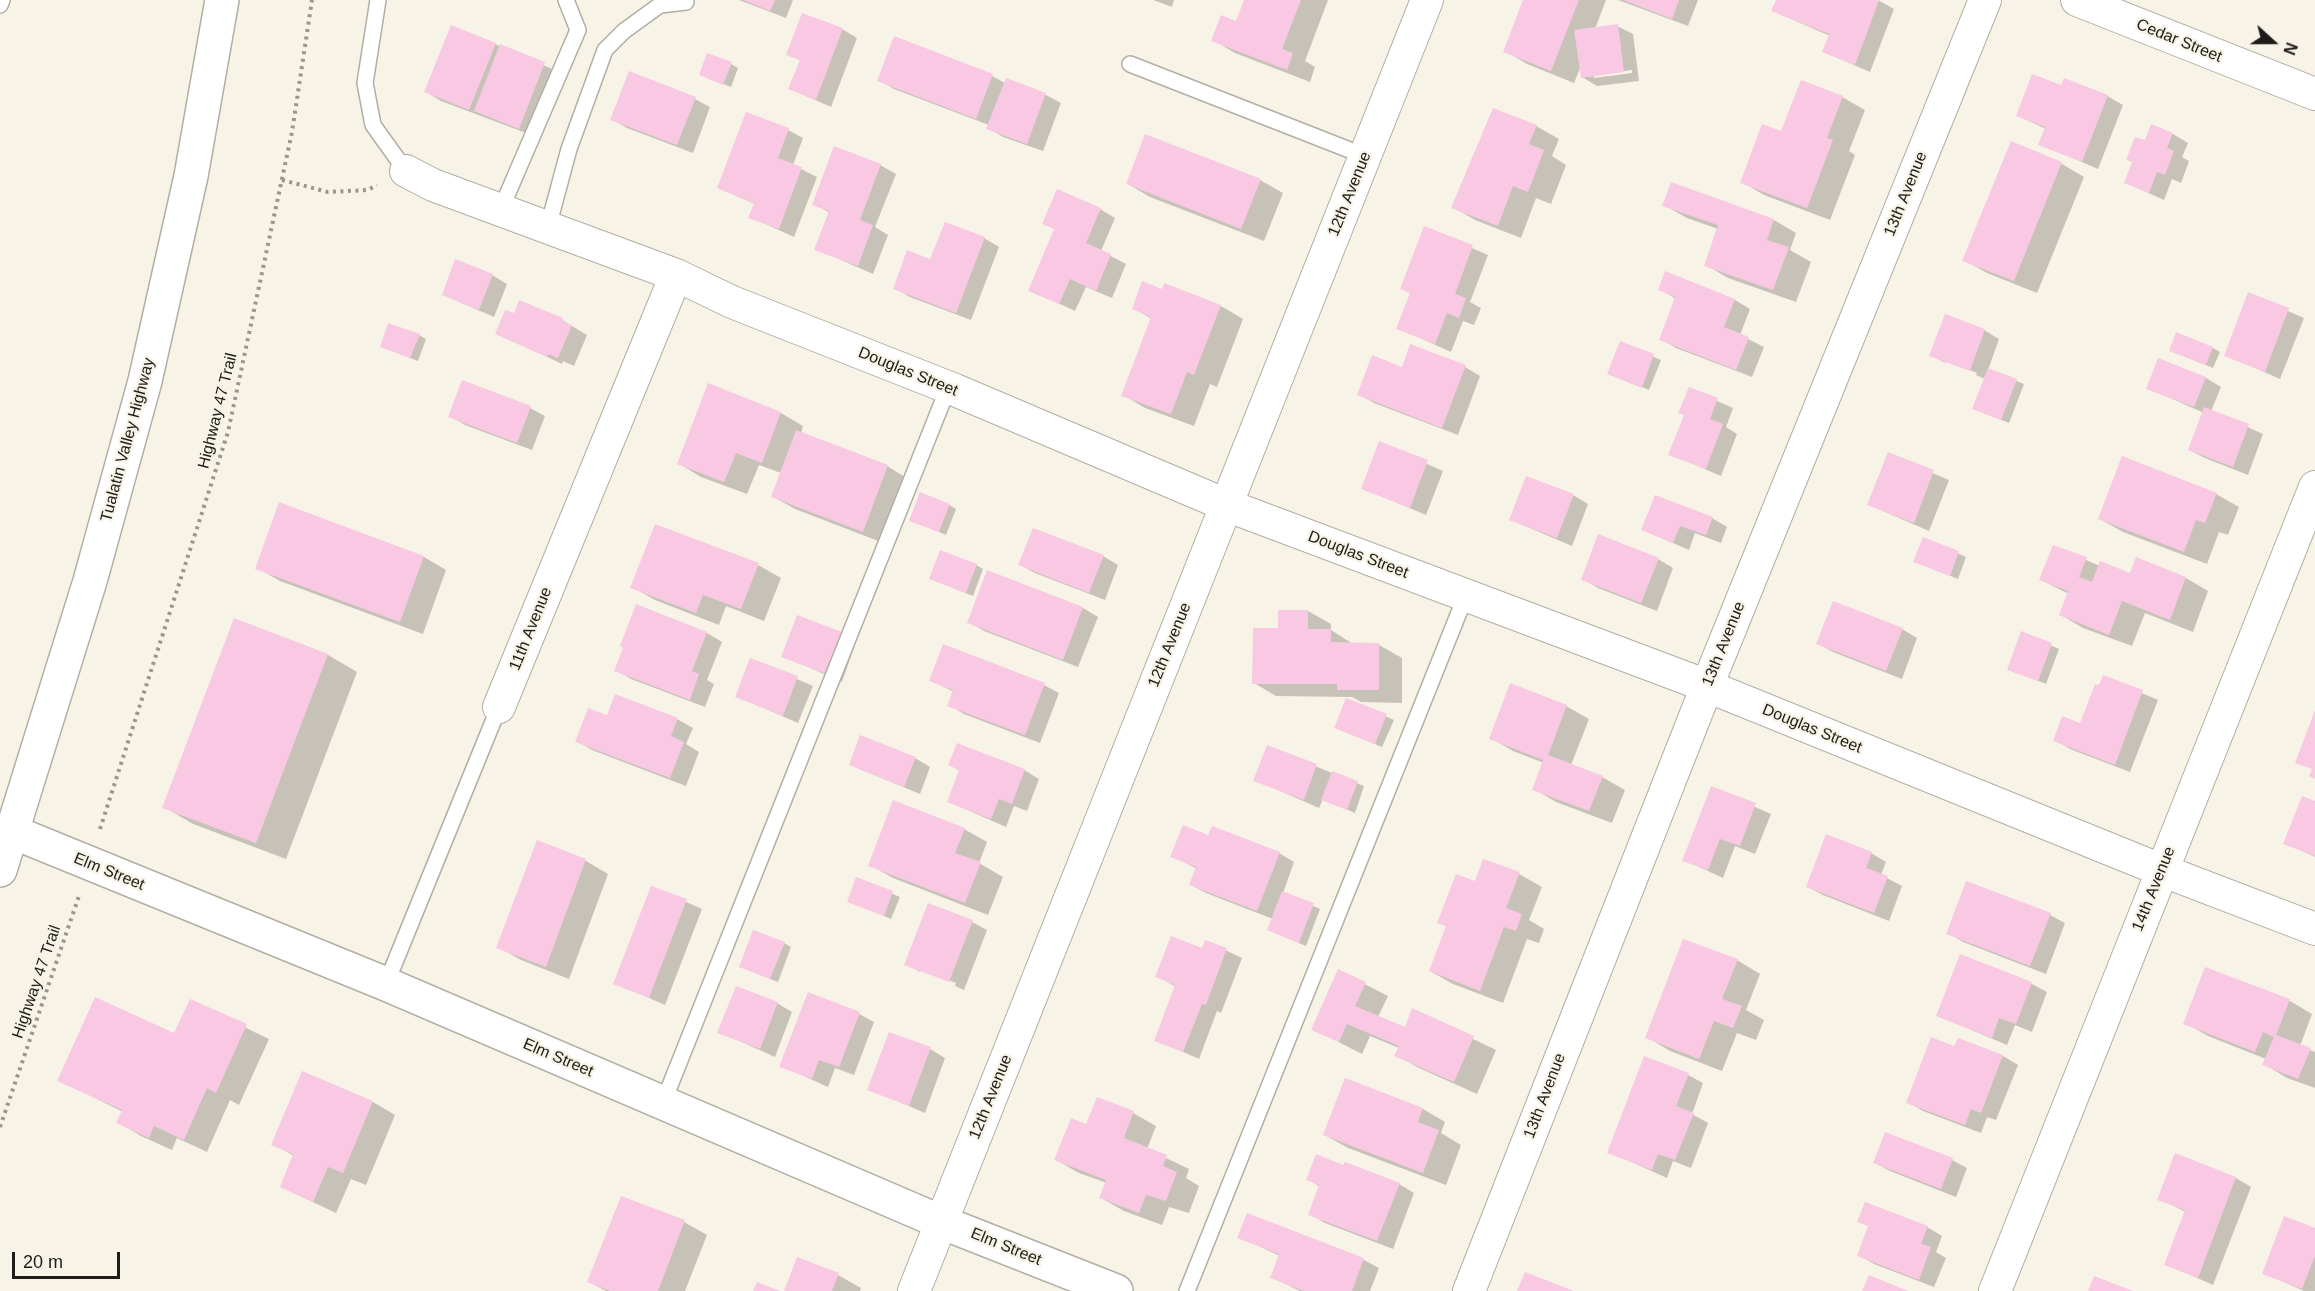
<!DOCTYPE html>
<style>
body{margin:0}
#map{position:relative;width:2315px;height:1291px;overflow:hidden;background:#f8f3e7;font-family:Arial,sans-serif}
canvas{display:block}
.north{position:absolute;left:2243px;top:12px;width:60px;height:60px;-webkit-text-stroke:4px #f8f3e7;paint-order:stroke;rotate:111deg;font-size:16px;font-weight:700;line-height:24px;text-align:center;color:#1e1c18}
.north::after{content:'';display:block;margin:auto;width:21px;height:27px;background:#1e1c18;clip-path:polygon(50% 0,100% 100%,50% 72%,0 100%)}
.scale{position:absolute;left:12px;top:1252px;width:108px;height:27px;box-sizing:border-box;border:3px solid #1e1c18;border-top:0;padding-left:8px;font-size:18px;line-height:21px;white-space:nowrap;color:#1e1c18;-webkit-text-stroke:4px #f8f3e7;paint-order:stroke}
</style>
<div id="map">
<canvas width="2315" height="1291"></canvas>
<div class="north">N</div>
<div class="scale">20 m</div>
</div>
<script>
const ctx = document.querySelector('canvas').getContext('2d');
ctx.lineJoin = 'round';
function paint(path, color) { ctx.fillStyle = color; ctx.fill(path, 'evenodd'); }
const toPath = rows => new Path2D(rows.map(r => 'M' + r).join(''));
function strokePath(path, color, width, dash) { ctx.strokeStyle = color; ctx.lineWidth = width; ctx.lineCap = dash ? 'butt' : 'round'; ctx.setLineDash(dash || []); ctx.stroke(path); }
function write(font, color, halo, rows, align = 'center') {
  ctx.font = font + ' Arial,sans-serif'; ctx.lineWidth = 4.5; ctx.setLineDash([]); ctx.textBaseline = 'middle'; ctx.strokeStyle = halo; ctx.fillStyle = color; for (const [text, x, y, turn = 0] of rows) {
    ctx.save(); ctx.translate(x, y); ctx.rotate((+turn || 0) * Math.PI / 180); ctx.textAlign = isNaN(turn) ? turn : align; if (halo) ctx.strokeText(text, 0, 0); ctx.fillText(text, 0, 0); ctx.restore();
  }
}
paint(toPath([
 [739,0,793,0,786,18],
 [1153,0,1174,0,1172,7],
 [1246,0,1328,0,1305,61,1315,67,1310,82,1235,53,1213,40,1237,23],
 [1525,0,1606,0,1595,29,1617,26,1633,34,1639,81,1597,86,1582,77,1581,66,1574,83,1527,64,1505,51],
 [1632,70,1632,73,1594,78,1594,75],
 [1618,0,1698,0,1688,26],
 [1777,0,1878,0,1894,9,1870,72,1824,52,1830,36,1773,11],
 [842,29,857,38,831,107,790,89,801,61,788,54],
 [495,44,559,72,534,136,441,101,426,92],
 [731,64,738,68,731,87,708,78],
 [992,76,1005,83,1007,80,1046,95,1061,103,1043,151,1003,137,988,128,989,125,894,89,879,80],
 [2062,87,2107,96,2123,105,2098,169,2040,144,2046,129,2018,116],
 [1842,97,1865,110,1849,151,1855,155,1830,220,1764,195,1742,182,1782,133],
 [695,99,710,107,693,153,627,128,612,119],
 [1536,126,1559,139,1552,156,1566,165,1551,204,1536,198,1521,238,1475,220,1453,207,1473,156,1476,157],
 [788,130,803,138,793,165,817,177,794,237,750,217,755,204,718,188],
 [2173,134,2188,143,2182,157,2189,161,2181,183,2172,179,2164,200,2126,183,2146,142],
 [2012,143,2062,164,2084,177,2037,293,1987,273,1964,260],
 [880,165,896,174,875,227,888,235,873,274,816,249,830,213,814,204],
 [1260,180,1283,193,1264,241,1150,197,1128,184],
 [1672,183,1774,220,1796,233,1790,250,1811,262,1796,302,1728,278,1706,265,1718,229,1687,218,1664,205],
 [1100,209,1115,218,1101,251,1126,264,1112,298,1086,287,1075,311,1030,290],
 [1425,228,1488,255,1470,302,1481,308,1474,325,1463,321,1451,352,1398,328,1411,294,1402,288],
 [984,238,999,247,971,320,910,297,895,288],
 [1666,273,1735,300,1750,309,1740,335,1764,347,1752,377,1676,348,1661,339,1676,299,1660,289],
 [492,275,507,284,494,317,443,295],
 [2249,294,2304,318,2280,379,2226,355],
 [1221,306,1243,319,1217,387,1210,384,1194,426,1145,408,1123,395,1152,319,1133,308],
 [514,315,562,320,587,335,574,366,563,361,562,364,497,333],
 [1984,330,1999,339,1988,370,2024,384,2009,423,1981,412,1985,379,1976,375,1977,373,1945,360,1945,363,1931,355],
 [419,335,426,339,418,361,389,350],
 [1620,343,1661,360,1649,390,1609,373],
 [1411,346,1465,367,1480,376,1458,435,1374,403,1358,394,1402,369],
 [2213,348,2220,352,2213,368,2178,354],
 [2206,378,2221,387,2211,411,2263,434,2248,475,2205,458,2189,450,2204,413,2148,388],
 [708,385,781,413,803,426,801,434,887,466,910,480,886,544,795,509,772,496,781,473,759,465,747,494,701,477,678,463],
 [1689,389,1733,408,1726,427,1737,434,1721,476,1670,454,1685,415],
 [530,408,545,416,532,450,465,425,450,416],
 [1380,443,1443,471,1426,515,1362,488],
 [1888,454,1949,480,1929,531,1869,505],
 [2216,494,2239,507,2228,535,2219,532,2207,564,2123,532,2100,519],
 [1573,495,1588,504,1572,546,1511,520],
 [280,504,424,557,446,570,423,634,280,581,257,568],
 [949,505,956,509,946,535,911,520],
 [1712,518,1727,527,1721,543,1695,533,1689,550,1643,530],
 [1924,539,1966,557,1958,579,1915,562],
 [2054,546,2100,566,2131,575,2186,578,2208,591,2193,632,2145,613,2132,646,2083,628,2061,615,2069,594,2041,580],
 [1103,556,1118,565,1105,600,1035,573,1020,565],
 [1658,559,1673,568,1657,611,1598,588,1583,579],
 [758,565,781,578,764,621,726,606,719,625,655,600,632,587],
 [976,565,983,569,973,596,931,579],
 [988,572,1083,608,1098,617,1078,667,984,631,969,622],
 [637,606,707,633,722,642,707,680,714,684,705,707,631,679,616,670],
 [1308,611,1331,624,1331,630,1353,644,1379,645,1402,658,1402,703,1361,702,1352,697,1276,696,1254,683,1279,629],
 [235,620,328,655,357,672,286,859,193,824,164,807],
 [1902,629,1917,638,1902,679,1833,652,1818,644],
 [841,633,856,642,842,682,783,656],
 [2022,633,2059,649,2046,684,2009,669],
 [751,659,813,686,798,723,736,696],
 [2104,677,2158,700,2130,772,2070,749,2055,740,2081,725],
 [931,680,1044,685,1059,693,1040,743,964,714,949,705,954,692],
 [1347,700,1394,720,1382,747,1343,731],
 [1566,706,1589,719,1571,765,1602,777,1625,790,1612,823,1556,802,1534,789,1544,763,1513,751,1491,738],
 [608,717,677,719,693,728,686,744,699,752,686,786,592,750,577,741],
 [1268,747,1364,786,1355,813,1323,799,1319,808,1255,780],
 [915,758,930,767,920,794,850,765],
 [950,765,1024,770,1039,779,1027,811,1014,806,1006,827,949,802,960,771],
 [1712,788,1771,814,1755,854,1735,846,1723,878,1684,860],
 [2315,802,2315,857,2285,843],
 [964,829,987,842,979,863,1003,877,988,915,893,878,870,865],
 [1209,836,1279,853,1294,862,1283,893,1320,909,1306,946,1268,930,1273,919,1206,893,1191,885,1197,869,1172,856],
 [538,842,586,861,608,874,569,979,521,960,498,947],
 [1871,853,1886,862,1881,875,1902,886,1889,921,1823,895,1808,887],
 [1519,874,1542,887,1529,920,1544,929,1539,943,1527,939,1503,1003,1453,984,1430,971,1447,927,1439,922,1476,883],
 [857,879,900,897,891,919,848,901],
 [652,887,702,909,665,1005,615,983],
 [2050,915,2065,923,2046,974,1963,942,1948,933],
 [972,922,987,930,964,990,955,986,956,983,920,969,920,972,906,964],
 [1206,941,1242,958,1221,1013,1217,1011,1199,1059,1156,1040,1176,987,1157,976,1202,950],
 [784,943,791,947,778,982,748,970],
 [1961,956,2032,984,2047,992,2032,1032,2015,1025,2007,1045,1938,1016],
 [1737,960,1760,974,1746,1010,1764,1020,1756,1040,1737,1033,1722,1071,1670,1051,1647,1037],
 [2206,969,2290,1001,2312,1014,2300,1046,2315,1052,2315,1088,2287,1078,2264,1064,2266,1059,2208,1036,2185,1023],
 [1339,971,1388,996,1378,1017,1405,1029,1413,1010,1496,1050,1477,1094,1419,1068,1396,1055,1399,1048,1370,1036,1362,1054,1313,1029],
 [190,1001,269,1039,239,1105,230,1100,207,1152,177,1138,172,1150,141,1136,118,1122,123,1112,59,1080,175,1035],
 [777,1003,792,1012,775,1057,719,1032],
 [859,1014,874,1022,854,1075,835,1068,828,1087,781,1066],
 [1958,1040,2003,1056,2018,1065,1996,1120,1987,1117,1981,1133,1923,1111,1908,1102,1955,1048],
 [930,1049,945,1058,925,1113,869,1089],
 [303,1073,373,1102,395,1115,366,1185,351,1179,336,1213,281,1187,294,1156,273,1144],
 [1688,1075,1703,1083,1692,1114,1708,1123,1691,1168,1673,1161,1667,1178,1609,1152],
 [1346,1080,1423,1109,1445,1122,1441,1133,1461,1145,1446,1185,1348,1148,1325,1135],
 [1133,1113,1156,1126,1147,1149,1189,1169,1186,1178,1199,1186,1189,1213,1169,1207,1162,1225,1124,1211,1101,1198,1107,1183,1079,1173,1056,1160,1087,1126],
 [2176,1155,2236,1178,2251,1187,2213,1285,2166,1264,2186,1212,2159,1199],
 [1952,1160,1967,1168,1956,1197,1890,1171,1875,1163],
 [1308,1179,1399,1184,1414,1193,1393,1249,1325,1223,1310,1214,1320,1187],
 [1247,1215,1364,1260,1379,1268,1370,1291,1300,1291,1271,1277,1280,1256,1239,1237],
 [1859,1221,1927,1227,1942,1236,1936,1252,1946,1258,1934,1287,1874,1264,1859,1255,1870,1227],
 [684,1222,707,1235,685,1291,606,1291,589,1282],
 [2315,1229,2315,1291,2304,1291,2264,1273],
 [798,1259,838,1275,861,1288,860,1291,786,1291]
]), '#0003');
paint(toPath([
 [743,0,775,0,770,11],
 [1244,0,1301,0,1282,49,1293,53,1287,70,1211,41,1221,15,1236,21],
 [1523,0,1579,0,1551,71,1503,52],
 [1623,0,1679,0,1672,19],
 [1776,0,1879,0,1855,65,1822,52,1829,34,1771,11],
 [802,13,843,28,816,100,788,89,800,60,786,55],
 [1618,24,1624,72,1581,78,1574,30],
 [451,25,496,43,469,110,424,92],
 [894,36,993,74,976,119,877,81],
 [500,44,545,62,519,129,474,111],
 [707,53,732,62,723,85,699,75],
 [629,71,696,97,677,145,610,120],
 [2032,74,2061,85,2064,78,2108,95,2082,162,2038,145,2045,127,2016,116],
 [1006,78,1046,93,1027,144,986,129],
 [1801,80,1843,96,1827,138,1833,140,1807,208,1740,183,1762,124,1781,131],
 [1493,108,1537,125,1529,144,1544,150,1528,192,1513,186,1498,226,1451,208],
 [746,112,789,128,778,158,802,167,779,229,748,218,754,203,717,188],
 [2151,124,2173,133,2167,148,2174,151,2165,175,2157,172,2149,193,2124,183,2132,162,2126,160,2135,137,2145,140],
 [1145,134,1261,179,1241,229,1126,184],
 [2011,141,2062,162,2014,281,1962,261],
 [834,146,881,164,860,220,873,225,858,266,814,250,829,211,812,205],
 [1671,182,1774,219,1767,240,1789,247,1773,290,1704,266,1718,225,1662,206],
 [1057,189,1101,208,1086,243,1111,254,1096,291,1070,279,1059,304,1028,291,1054,229,1042,224],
 [945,222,985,237,956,313,893,289,907,250,930,259],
 [1424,226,1473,245,1455,294,1466,298,1459,318,1447,313,1435,344,1396,329,1410,293,1400,289],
 [455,259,493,274,479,310,442,295],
 [1665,271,1735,299,1724,327,1749,337,1736,370,1659,340,1675,297,1658,290],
 [1142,281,1162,289,1164,283,1221,305,1194,375,1187,372,1171,414,1121,396,1151,317,1132,309],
 [2248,292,2289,308,2265,372,2224,356],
 [519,300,563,318,562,321,572,325,558,358,548,354,547,357,495,334,505,310,514,313],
 [1945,314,1985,329,1970,371,1929,356],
 [388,323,420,334,410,358,380,347],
 [2176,332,2213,347,2206,365,2169,351],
 [1620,341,1654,354,1642,388,1607,374],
 [1410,344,1466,365,1442,428,1357,395,1372,355,1402,367],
 [2158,358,2206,377,2194,407,2146,389],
 [1988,368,2017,379,2001,420,1972,409],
 [462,380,531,406,517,443,448,417],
 [708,383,781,412,762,463,736,453,724,482,677,464],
 [1689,387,1718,398,1710,419,1723,424,1706,469,1668,455,1684,415,1678,413],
 [2204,407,2249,424,2233,467,2188,450],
 [796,430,888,465,863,532,771,497],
 [1379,441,1428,460,1410,508,1361,489],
 [1888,452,1934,470,1914,523,1867,505],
 [2122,456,2217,493,2205,523,2196,520,2184,552,2098,519],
 [1526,476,1574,494,1557,538,1509,520],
 [920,492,950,504,939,532,909,521],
 [1655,495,1713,517,1706,535,1680,526,1673,543,1641,530],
 [279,502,424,556,400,622,255,569],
 [655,524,759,563,741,609,703,595,696,613,630,588],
 [1033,528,1104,555,1089,593,1018,565],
 [1598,534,1659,558,1641,603,1581,580],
 [1923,537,1959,551,1950,576,1913,562],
 [2053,545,2087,557,2079,577,2092,582,2100,561,2130,573,2136,557,2186,577,2170,620,2122,601,2109,635,2059,615,2068,591,2039,580],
 [940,550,977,564,966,593,929,579],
 [987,570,1083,607,1063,660,967,623],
 [1833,601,1903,628,1886,671,1816,644],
 [636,604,707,632,692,671,699,674,690,700,614,671,623,648,620,646],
 [1278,610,1308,610,1308,629,1331,629,1331,642,1379,643,1379,690,1337,690,1337,684,1252,684,1253,628,1278,628],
 [797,615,842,632,826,674,781,657],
 [234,618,328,654,256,843,162,808],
 [2021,631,2052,643,2038,681,2007,670],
 [943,644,1045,683,1025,735,947,706,953,690,929,681],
 [750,658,798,676,783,716,735,697],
 [2103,675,2143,690,2115,765,2053,741,2062,716,2080,723,2095,684,2099,685],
 [1510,683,1567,705,1548,755,1603,776,1589,811,1532,790,1543,760,1489,739],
 [615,694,678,718,671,736,684,742,670,778,575,742,588,708,607,715],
 [1346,698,1387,714,1375,744,1334,728],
 [2315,710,2315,779,2309,776,2312,769,2295,763],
 [860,735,916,757,904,787,849,765],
 [957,743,1025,769,1012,804,999,799,991,819,947,802,959,770,948,765],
 [1267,745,1317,764,1304,800,1253,781],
 [1332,771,1358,781,1347,810,1321,800],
 [1711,786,1756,803,1740,846,1720,839,1708,870,1682,861],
 [2302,796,2315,801,2315,856,2283,844],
 [893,800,965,828,955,853,981,862,965,903,868,866],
 [1183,825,1208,835,1212,826,1280,852,1257,911,1189,885,1196,867,1170,857],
 [1826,834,1872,852,1866,868,1888,876,1874,913,1806,887],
 [537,840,586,859,546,967,496,948],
 [1483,859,1520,872,1506,908,1522,914,1516,931,1504,927,1480,991,1429,971,1446,926,1437,923,1456,874,1475,881],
 [856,877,893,891,884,916,847,902],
 [1966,881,2051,913,2030,966,1946,934],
 [651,886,687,899,649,998,613,984],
 [1282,891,1314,903,1299,943,1267,930],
 [928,903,973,920,949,982,904,965],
 [753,930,785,942,770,979,739,967],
 [1171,936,1202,948,1205,940,1227,948,1206,1005,1202,1004,1183,1052,1154,1041,1175,985,1155,977],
 [1683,939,1738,959,1722,999,1742,1006,1733,1028,1714,1021,1699,1059,1645,1038],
 [1960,954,2032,982,2016,1024,1999,1018,1992,1038,1936,1016],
 [2205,967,2290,999,2276,1035,2311,1048,2298,1079,2262,1065,2274,1037,2263,1032,2255,1052,2183,1024],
 [1338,969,1366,982,1355,1006,1405,1027,1412,1008,1474,1036,1454,1082,1394,1056,1399,1046,1347,1024,1339,1042,1311,1030],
 [736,986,778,1002,760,1049,717,1033],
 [808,992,860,1012,839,1067,819,1060,812,1079,779,1067],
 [95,997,174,1033,190,999,247,1024,216,1093,207,1088,184,1140,154,1126,149,1138,116,1123,122,1110,57,1081],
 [889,1032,931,1047,909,1106,867,1090],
 [1931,1037,1954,1046,1958,1038,2003,1055,1981,1113,1971,1109,1965,1125,1906,1103],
 [1644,1056,1689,1073,1676,1106,1694,1113,1675,1160,1658,1154,1652,1170,1607,1153],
 [302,1071,373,1101,343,1173,328,1167,313,1202,280,1187,293,1154,271,1145],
 [1345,1078,1423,1108,1418,1122,1439,1130,1423,1173,1323,1135],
 [1097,1097,1134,1111,1124,1138,1167,1155,1163,1166,1177,1172,1166,1201,1146,1195,1139,1213,1099,1198,1106,1180,1054,1160,1071,1118,1086,1124],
 [1885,1132,1953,1158,1941,1189,1873,1163],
 [2175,1153,2236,1177,2198,1278,2164,1265,2185,1210,2157,1200],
 [1316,1154,1343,1165,1345,1162,1400,1183,1377,1241,1308,1215,1319,1185,1306,1180],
 [621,1196,685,1220,658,1291,610,1291,587,1282],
 [1865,1202,1928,1226,1921,1244,1931,1247,1919,1280,1857,1256,1868,1226,1857,1222],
 [1247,1213,1364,1258,1352,1291,1304,1291,1270,1278,1279,1254,1237,1238],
 [2284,1216,2315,1228,2315,1256,2302,1289,2262,1274],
 [797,1257,839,1273,832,1291,784,1291],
 [1525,1272,1574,1291,1517,1291],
 [1869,1275,1908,1291,1862,1291],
 [2094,1276,2133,1291,2088,1291],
 [757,1282,780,1291,753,1291]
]), '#f9c8e2');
const lane = toPath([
 [378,0,365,83,373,125,406,171],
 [0,5,2,0],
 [1130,64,1365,156],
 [501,209,578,30,566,0],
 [548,227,569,149,605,50,624,31,660,5,686,2],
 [386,984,499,707],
 [663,1103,948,388],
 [1187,1291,1466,595]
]);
const street = toPath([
 [2077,0,2315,94],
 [406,171,433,185,676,275,732,302,955,390,1226,505,1707,686,2161,870,2315,929],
 [499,707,676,275],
 [914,1291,1427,0],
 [1469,1291,1707,686,1985,0],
 [1995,1291,2315,487]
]);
const secondary = toPath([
 [13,832,386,984,941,1222,1116,1291]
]);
const highway = toPath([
 [0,870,90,581,145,381,191,176,222,0]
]);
strokePath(lane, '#b3aea3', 18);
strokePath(street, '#b3aea3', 34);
strokePath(secondary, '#b3aea3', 36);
strokePath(highway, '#b3aea3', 36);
strokePath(toPath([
 [282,180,328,192,368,190,377,185],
 [100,829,228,432,292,132,312,0],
 [0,1127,79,896]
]), '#99968d', 4, [3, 4.5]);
strokePath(lane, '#fff', 15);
strokePath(street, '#fff', 32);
strokePath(secondary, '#fff', 33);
strokePath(highway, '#fff', 33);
write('16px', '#1e1c18', '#f8f3e7', [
 ["Cedar Street",2179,41,22],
 ["12th Avenue",1350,194,-68],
 ["13th Avenue",1906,194,-68],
 ["Douglas Street",908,372,22],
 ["Highway 47 Trail",218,411,-76],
 ["Tualatin Valley Highway",128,440,-75],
 ["Douglas Street",1358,555,21],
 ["11th Avenue",531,629,-68],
 ["13th Avenue",1724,644,-68],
 ["12th Avenue",1170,645,-68],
 ["Douglas Street",1812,729,22],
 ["Elm Street",109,872,22],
 ["14th Avenue",2154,889,-68],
 ["Highway 47 Trail",37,982,-71],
 ["Elm Street",558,1058,23],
 ["13th Avenue",1545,1096,-69],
 ["12th Avenue",991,1097,-68],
 ["Elm Street",1006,1247,22]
]);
</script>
